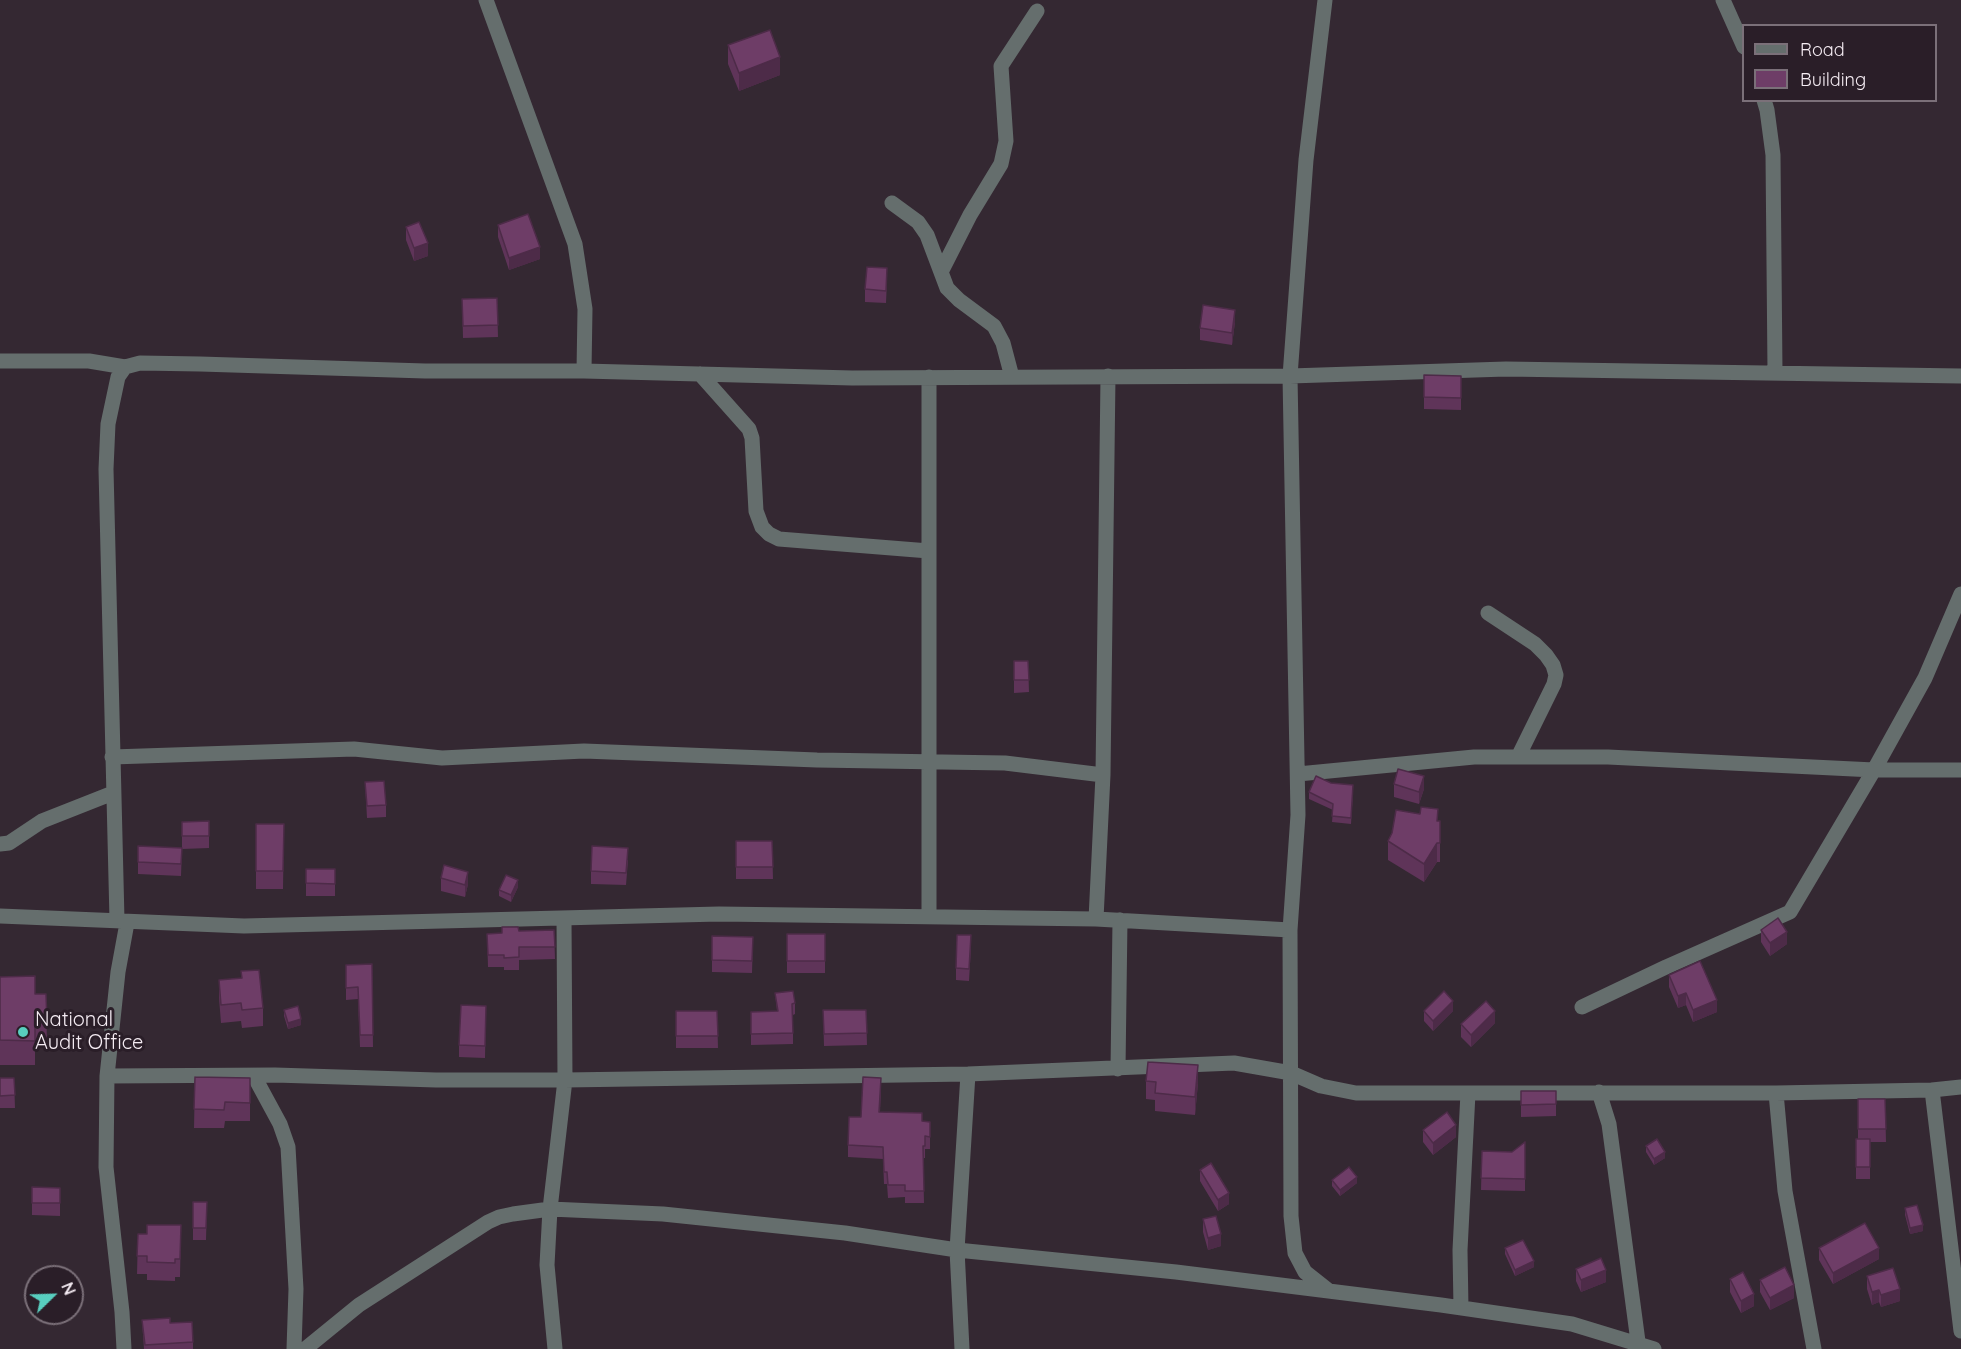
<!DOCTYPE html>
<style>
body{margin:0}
#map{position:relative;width:1961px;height:1349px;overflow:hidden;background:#342832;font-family:Quicksand,sans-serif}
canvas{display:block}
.legend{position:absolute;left:1742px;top:24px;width:195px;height:78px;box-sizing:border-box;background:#2a1e28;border:2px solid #7b7079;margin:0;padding:8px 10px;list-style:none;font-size:18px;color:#f5ecf3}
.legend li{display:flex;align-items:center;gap:12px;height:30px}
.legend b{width:30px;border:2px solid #7b7079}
.north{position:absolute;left:24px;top:1265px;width:60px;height:60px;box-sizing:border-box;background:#2a1e28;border:2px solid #7b7079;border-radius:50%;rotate:67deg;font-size:16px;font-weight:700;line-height:24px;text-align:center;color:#f5ecf3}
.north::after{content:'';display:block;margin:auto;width:21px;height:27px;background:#58cebf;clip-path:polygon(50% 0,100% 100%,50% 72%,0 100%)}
</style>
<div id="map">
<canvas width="1961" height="1349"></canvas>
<ul class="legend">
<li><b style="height:8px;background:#656e6d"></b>Road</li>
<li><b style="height:16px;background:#6e3d67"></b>Building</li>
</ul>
<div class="north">N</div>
</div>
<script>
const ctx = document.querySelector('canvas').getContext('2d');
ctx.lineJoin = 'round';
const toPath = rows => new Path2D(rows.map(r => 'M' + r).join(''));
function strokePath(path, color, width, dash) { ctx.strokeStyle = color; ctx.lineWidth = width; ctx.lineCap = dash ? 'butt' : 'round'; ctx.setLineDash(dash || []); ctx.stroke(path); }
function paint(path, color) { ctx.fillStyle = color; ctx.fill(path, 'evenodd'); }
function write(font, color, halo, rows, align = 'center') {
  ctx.font = font + ' Quicksand,sans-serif'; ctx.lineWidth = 6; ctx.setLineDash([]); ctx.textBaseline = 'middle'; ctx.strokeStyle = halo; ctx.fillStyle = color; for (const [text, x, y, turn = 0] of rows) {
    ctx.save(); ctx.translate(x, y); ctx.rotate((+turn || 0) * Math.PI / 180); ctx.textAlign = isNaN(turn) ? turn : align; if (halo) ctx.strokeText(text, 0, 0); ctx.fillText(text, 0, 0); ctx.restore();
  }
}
strokePath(toPath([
 [486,0,575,244,585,309,584,371],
 [1325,0,1306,160,1290,376,1298,815,1290,930,1291,1216,1295,1253,1305,1272,1329,1291],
 [1723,0,1744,47],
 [1764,100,1767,110,1773,155,1775,372],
 [892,203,918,222,927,235,947,288,959,300,994,326,1003,343,1012,377],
 [941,272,970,215,1001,164,1006,141,1001,66,1037,11],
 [0,361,89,361,125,367],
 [700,374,749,429,752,438,756,511,762,527,769,534,779,539,929,551],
 [1488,613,1535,644,1546,655,1553,665,1556,675,1554,684,1518,757],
 [112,757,354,749,442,758,584,751,817,760,1005,763,1103,775],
 [1298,774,1474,757,1608,757,1874,770,1961,770],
 [0,844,9,843,42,821,113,793],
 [0,916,244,926,719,914,1096,919,1290,930],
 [929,917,929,377],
 [1096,919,1103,775,1108,376],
 [117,920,106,469,108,424,118,377,125,367,140,363,200,364,425,371,584,371,852,378,1290,376,1506,369,1961,376],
 [1582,1007,1666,967,1790,912,1874,770,1925,678,1961,594],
 [1118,1069,1120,920],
 [107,1076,275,1075,436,1080,565,1080,968,1074,1234,1063,1291,1073,1321,1086,1356,1093,1776,1093,1932,1090,1961,1087],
 [254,1076,280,1124,288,1147,296,1289,294,1349],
 [1932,1090,1961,1331],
 [1599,1092,1609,1124,1639,1349],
 [1776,1093,1785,1191,1814,1349],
 [1461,1308,1460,1250,1468,1093],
 [124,1349,122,1312,106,1167,107,1076,118,972,127,923],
 [305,1349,359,1305,488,1222,499,1217,513,1214,550,1209,663,1214,845,1233,957,1250,1176,1272,1441,1305,1572,1324,1654,1349],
 [555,1349,547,1265,550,1209,565,1080,564,918],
 [962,1349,957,1250,968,1074]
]), '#656e6d', 15);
paint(toPath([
 [728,45,780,75,739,91,728,64],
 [498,225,540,259,509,270,498,237],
 [406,227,428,256,414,261,406,240],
 [887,280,886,303,865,302,865,289],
 [497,298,498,337,463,338,462,299],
 [1235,322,1232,345,1200,340,1200,328],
 [1424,375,1461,376,1461,410,1424,409],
 [1014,661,1028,661,1029,692,1014,693],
 [365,782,386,805,386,817,367,818],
 [1331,783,1353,792,1351,824,1332,822,1333,810,1309,799,1309,792],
 [1394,784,1424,789,1419,804,1394,797],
 [209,821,209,848,182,849,182,822],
 [1438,821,1440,821,1440,862,1437,862,1424,882,1388,860,1388,841],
 [256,824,284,824,283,889,256,889],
 [736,841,772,841,773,879,736,879],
 [138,846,182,848,181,876,138,874],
 [628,860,626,885,591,884,591,871],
 [306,869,335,869,335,896,306,896],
 [441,878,468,884,465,897,441,891],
 [518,887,511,902,499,896,499,890],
 [554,930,555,959,519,960,519,970,504,970,504,967,488,967,487,934,502,933,519,931],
 [1761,930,1787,944,1770,956,1761,942],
 [787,934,825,934,825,973,787,973],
 [712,936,753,937,752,973,712,972],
 [971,947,969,981,956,980,956,968],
 [372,964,373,1047,360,1047,358,999,346,1000,346,965],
 [241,971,263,1008,263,1026,242,1028,241,1021,221,1023,219,998,219,980,241,978],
 [1669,975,1717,1012,1693,1022,1686,1005,1678,1008,1669,987],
 [0,977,35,994,46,994,47,1046,35,1046,35,1065,0,1065],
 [775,993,795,1003,795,1014,793,1015,793,1044,751,1045,751,1012,777,1011],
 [486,1006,485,1058,459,1057,459,1045],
 [284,1010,301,1025,288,1029,284,1016],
 [823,1010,866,1010,867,1045,824,1046],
 [676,1011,717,1011,718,1048,676,1048],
 [1424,1011,1453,1011,1433,1031,1424,1021],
 [1495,1023,1471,1047,1461,1037,1461,1024],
 [195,1077,250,1078,250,1121,225,1121,224,1128,194,1128],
 [0,1078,14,1078,15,1108,0,1108],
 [1146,1081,1198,1083,1195,1115,1155,1111,1155,1100,1146,1099],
 [881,1090,880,1112,922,1121,930,1122,930,1149,925,1149,925,1158,923,1158,924,1203,905,1203,905,1197,888,1198,887,1184,884,1184,883,1159,848,1157,848,1145,861,1117],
 [1521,1091,1556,1104,1556,1116,1521,1117],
 [1858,1099,1885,1099,1886,1142,1870,1142,1870,1179,1856,1179,1856,1139,1858,1139],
 [1423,1130,1456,1137,1433,1155,1423,1142],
 [1525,1142,1525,1191,1481,1190,1482,1151,1512,1152],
 [1646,1146,1665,1158,1654,1165,1646,1152],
 [1200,1170,1229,1204,1218,1211,1200,1181],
 [1332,1180,1357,1183,1340,1196,1332,1186],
 [32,1187,60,1188,60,1216,32,1215],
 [193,1202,207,1202,206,1240,193,1240],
 [1905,1208,1923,1231,1910,1234,1905,1215],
 [1203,1219,1221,1246,1208,1250,1203,1232],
 [181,1225,180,1277,175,1277,175,1281,147,1280,147,1274,137,1274,138,1234,147,1234],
 [1505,1248,1534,1267,1515,1276,1505,1254],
 [1819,1248,1879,1259,1833,1284,1819,1260],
 [1576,1269,1606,1282,1581,1292,1576,1281],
 [1867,1276,1900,1301,1881,1307,1879,1302,1872,1305,1867,1289],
 [1730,1279,1754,1306,1741,1313,1730,1292],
 [1760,1280,1794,1298,1770,1310,1760,1292],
 [142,1320,170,1323,193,1342,193,1349,144,1349]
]), '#5f3459');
paint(toPath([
 [780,57,780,75,739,91,739,73],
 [428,243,428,256,414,261,414,248],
 [540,247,540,259,509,270,509,258],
 [1235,310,1235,322,1232,345,1232,333],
 [1424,776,1424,789,1419,804,1419,792],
 [1437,843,1437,862,1424,882,1424,864],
 [468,872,468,884,465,897,465,885],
 [518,880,518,887,511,902,511,895],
 [1787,932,1787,944,1770,956,1770,943],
 [1686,993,1686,1005,1678,1008,1678,996],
 [1717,1000,1717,1012,1693,1022,1693,1010],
 [1453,1001,1453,1011,1433,1031,1433,1021],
 [1495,1011,1495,1023,1471,1047,1471,1035],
 [301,1019,301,1025,288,1029,288,1023],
 [1198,1065,1198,1083,1195,1115,1195,1097],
 [1456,1125,1456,1137,1433,1155,1433,1143],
 [1665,1152,1665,1158,1654,1165,1654,1159],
 [1357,1177,1357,1183,1340,1196,1340,1190],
 [1229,1193,1229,1204,1218,1211,1218,1200],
 [1923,1225,1923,1231,1910,1234,1910,1228],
 [1221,1234,1221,1246,1208,1250,1208,1238],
 [1879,1248,1879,1259,1833,1284,1833,1273],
 [1534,1261,1534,1267,1515,1276,1515,1270],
 [1606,1270,1606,1282,1581,1292,1581,1280],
 [1794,1285,1794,1298,1770,1310,1770,1298],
 [1900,1289,1900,1301,1881,1307,1881,1295],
 [1879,1290,1879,1302,1872,1305,1872,1292],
 [1754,1294,1754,1306,1741,1313,1741,1301]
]), '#4d2b48');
const building = toPath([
 [770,30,780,57,739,73,728,45,770,30],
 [528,214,540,247,509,258,498,225,528,214],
 [419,222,428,243,414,248,406,227,419,222],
 [867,267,887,268,886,291,865,289,867,267],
 [497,298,498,325,463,326,462,299,497,298],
 [1203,305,1235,310,1232,333,1200,328,1203,305],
 [1424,375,1461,376,1461,398,1424,397,1424,375],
 [1014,661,1028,661,1029,680,1014,680,1014,661],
 [1398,769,1424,776,1419,792,1394,784,1398,769],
 [1316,776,1331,783,1353,785,1351,818,1332,816,1333,804,1309,792,1316,776],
 [384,781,386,805,367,806,365,782,384,781],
 [1421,807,1438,809,1437,821,1440,821,1440,843,1437,843,1424,864,1388,841,1392,833,1396,810,1420,814,1421,807],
 [209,821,209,836,182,836,182,822,209,821],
 [256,824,284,824,283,871,256,871,256,824],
 [736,841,772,841,773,867,736,867,736,841],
 [138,846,182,848,181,864,138,862,138,846],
 [592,846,628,848,626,873,591,871,592,846],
 [444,865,468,872,465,885,441,878,444,865],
 [306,869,335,869,335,884,306,883,306,869],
 [506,875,518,880,511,895,499,890,506,875],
 [1778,918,1787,932,1770,943,1761,930,1778,918],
 [502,927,518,927,519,931,554,930,555,947,519,947,519,957,504,958,504,955,488,955,487,934,502,933,502,927],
 [787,934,825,934,825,961,787,961,787,934],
 [957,935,971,935,969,969,956,968,957,935],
 [712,936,753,937,752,961,712,960,712,936],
 [1700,961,1717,1000,1693,1010,1686,993,1678,996,1669,975,1700,961],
 [372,964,373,1035,360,1035,358,987,346,988,346,965,372,964],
 [259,970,263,1008,242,1010,241,1003,221,1005,219,980,242,978,241,971,259,970],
 [35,976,35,994,46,994,47,1022,35,1022,35,1041,0,1040,0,977,35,976],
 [793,991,795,1003,792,1004,793,1033,751,1034,751,1012,778,1011,775,993,793,991],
 [1444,991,1453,1001,1433,1021,1424,1011,1444,991],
 [1486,1001,1495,1011,1471,1035,1461,1024,1486,1001],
 [461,1005,486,1006,485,1046,459,1045,461,1005],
 [298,1006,301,1019,288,1023,284,1010,298,1006],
 [823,1010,866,1010,867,1033,824,1034,823,1010],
 [676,1011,717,1011,718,1036,676,1036,676,1011],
 [1148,1062,1198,1065,1195,1097,1155,1093,1156,1082,1146,1081,1148,1062],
 [195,1077,250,1078,250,1103,225,1102,224,1110,194,1109,195,1077],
 [863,1077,881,1078,879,1112,922,1113,922,1121,930,1122,930,1137,925,1136,925,1146,923,1146,924,1191,905,1191,905,1185,888,1185,887,1172,884,1172,883,1147,848,1145,849,1117,861,1117,863,1077],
 [0,1078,14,1078,15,1095,0,1096,0,1078],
 [1521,1091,1556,1091,1556,1104,1521,1105,1521,1091],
 [1858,1099,1885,1099,1886,1129,1858,1129,1858,1099],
 [1447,1112,1456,1125,1433,1143,1423,1130,1447,1112],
 [1657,1139,1665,1152,1654,1159,1646,1146,1657,1139],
 [1856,1139,1870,1139,1870,1167,1856,1167,1856,1139],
 [1525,1142,1525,1179,1481,1178,1482,1151,1512,1152,1525,1142],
 [1211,1163,1229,1193,1218,1200,1200,1170,1211,1163],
 [1349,1167,1357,1177,1340,1190,1332,1180,1349,1167],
 [32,1187,60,1188,60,1203,32,1203,32,1187],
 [193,1202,207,1202,206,1228,193,1228,193,1202],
 [1917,1205,1923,1225,1910,1228,1905,1208,1917,1205],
 [1216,1216,1221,1234,1208,1238,1203,1219,1216,1216],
 [1865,1223,1879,1248,1833,1273,1819,1248,1865,1223],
 [147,1225,181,1225,180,1259,175,1259,175,1263,147,1262,147,1256,137,1256,138,1234,147,1234,147,1225],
 [1523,1240,1534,1261,1515,1270,1505,1248,1523,1240],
 [1601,1258,1606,1270,1581,1280,1576,1269,1601,1258],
 [1785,1267,1794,1285,1770,1298,1760,1280,1785,1267],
 [1893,1268,1900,1289,1881,1295,1879,1290,1872,1292,1867,1276,1893,1268],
 [1743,1272,1754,1294,1741,1301,1730,1279,1743,1272],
 [170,1318,170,1323,192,1322,193,1342,145,1345,142,1320,170,1318]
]);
paint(building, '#6e3d67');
strokePath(building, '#4d2b48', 1.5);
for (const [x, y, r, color] of [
 [23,1032,6,"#58cebf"]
]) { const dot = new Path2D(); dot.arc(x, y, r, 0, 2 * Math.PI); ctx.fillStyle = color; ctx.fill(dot); strokePath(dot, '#2a1e28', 2); }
write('20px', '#f5ecf3', '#2a1e28', [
 ["National",35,1020],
 ["Audit Office",35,1043]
], 'left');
</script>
